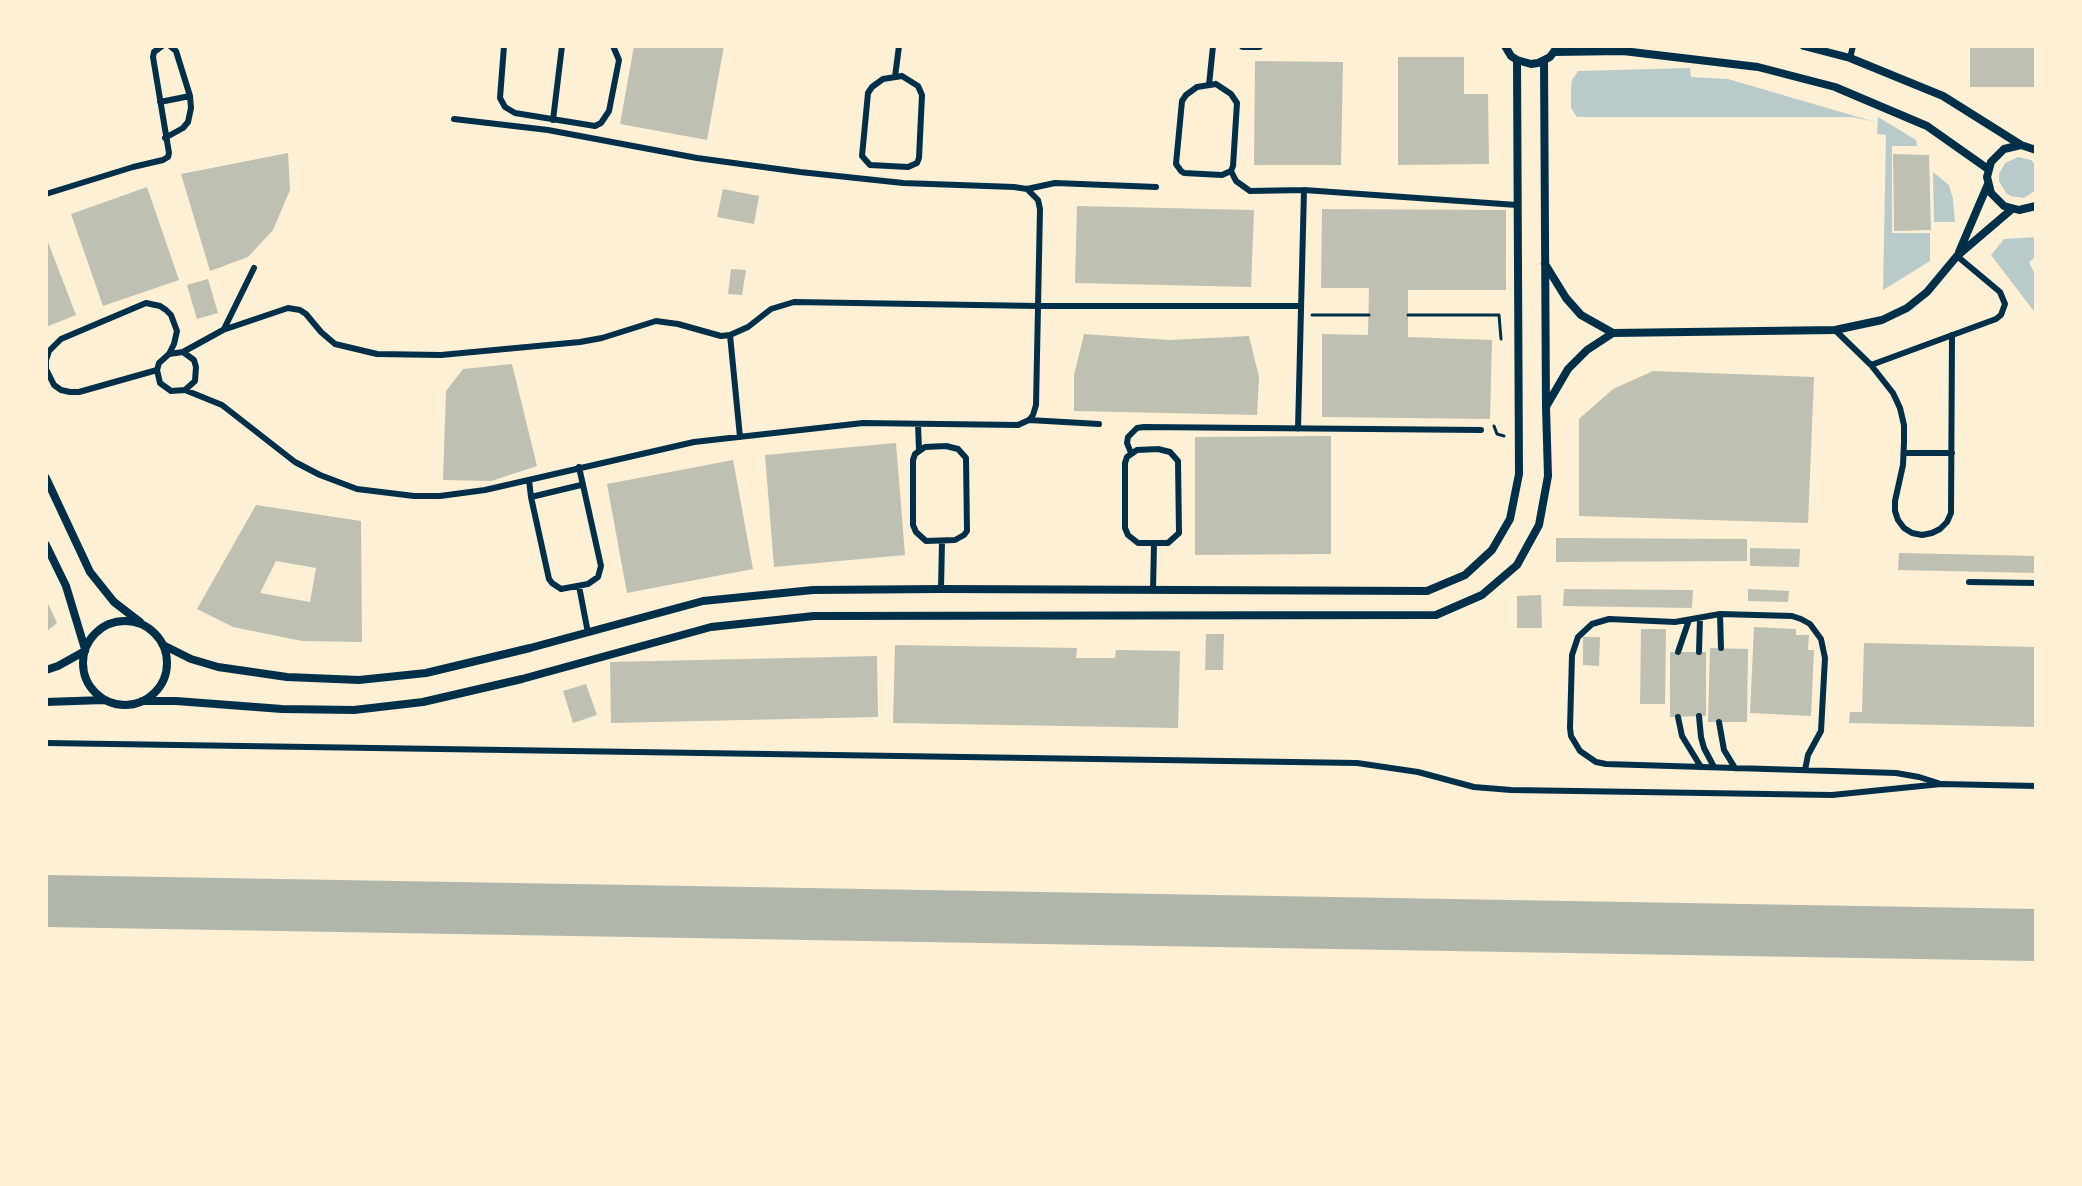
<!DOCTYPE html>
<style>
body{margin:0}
#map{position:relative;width:2082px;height:1186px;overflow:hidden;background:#fdf0d5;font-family:Mulish,sans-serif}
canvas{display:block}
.frame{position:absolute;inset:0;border:48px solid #fdf0d5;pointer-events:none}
</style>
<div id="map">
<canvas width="2082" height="1186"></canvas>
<div class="frame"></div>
</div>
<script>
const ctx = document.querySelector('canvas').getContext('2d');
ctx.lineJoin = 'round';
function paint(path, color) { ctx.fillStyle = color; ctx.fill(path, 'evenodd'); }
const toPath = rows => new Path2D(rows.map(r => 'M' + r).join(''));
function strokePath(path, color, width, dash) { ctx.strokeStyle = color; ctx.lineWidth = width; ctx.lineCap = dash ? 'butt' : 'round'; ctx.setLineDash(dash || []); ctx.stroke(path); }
paint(toPath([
 [1690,68,1691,77,1728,79,1875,122,1852,117,1577,117,1571,108,1571,88,1572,80,1578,71],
 [1878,117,1916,140,1917,146,1892,146,1892,233,1930,233,1930,261,1883,290,1886,135,1877,134],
 [2018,157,2031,160,2036,165,2036,190,2024,198,2011,196,2006,193,1999,181,1999,174,2005,163],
 [1933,172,1949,185,1953,199,1955,222,1934,222],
 [2036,237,2036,257,2029,262,2036,277,2036,314,1991,255,2004,239]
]), '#b9caca');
strokePath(toPath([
 [46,901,2036,935]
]), '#b1b6ab', 52);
paint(toPath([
 [634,46,724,46,707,140,620,124],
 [1970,46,2036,46,2036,87,1970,87],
 [1398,57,1464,57,1464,94,1488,94,1489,164,1398,165],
 [1255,61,1343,62,1341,165,1254,165],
 [288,153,290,190,273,230,248,257,210,271,181,174],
 [1893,154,1929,155,1931,230,1894,231],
 [147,187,179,280,103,306,71,214],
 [723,189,759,196,754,224,717,217],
 [1077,206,1254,210,1251,287,1075,283],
 [1322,209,1506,210,1506,290,1408,290,1408,337,1492,340,1490,419,1322,417,1322,334,1368,335,1369,288,1321,288],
 [46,237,76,315,46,327],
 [731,269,746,270,742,295,728,294],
 [208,279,218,313,197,319,187,285],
 [1084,334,1169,340,1249,336,1259,377,1257,415,1074,411,1074,375],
 [512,364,537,466,491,481,443,480,446,391,463,369],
 [1653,371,1814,377,1808,523,1579,516,1579,419,1613,389],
 [1331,436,1331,554,1195,555,1195,437],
 [896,443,905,555,774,567,765,455],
 [733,460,753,569,627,593,607,484],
 [256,505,361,521,362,642,302,641,233,627,197,609],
 [276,561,316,568,310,602,260,593],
 [1556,538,1747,539,1747,561,1556,562],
 [1750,548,1800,549,1799,567,1750,566],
 [1899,553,2036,556,2036,573,1898,570],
 [1564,589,1693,590,1692,608,1563,606],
 [1748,589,1789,591,1788,602,1748,601],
 [1541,595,1542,628,1517,628,1517,596],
 [46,599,57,623,46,632],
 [1754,627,1796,629,1796,635,1809,635,1808,650,1814,650,1811,716,1750,713],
 [1641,629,1666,629,1665,704,1640,704],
 [1206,634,1224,634,1223,670,1205,670],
 [1583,637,1600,637,1599,666,1583,665],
 [1864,643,2036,647,2036,727,1849,723,1850,712,1862,712],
 [895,645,1077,648,1076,658,1115,658,1116,650,1180,651,1178,728,893,723],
 [1710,648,1748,649,1747,722,1708,722],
 [1670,652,1706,652,1706,716,1670,717],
 [877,656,878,717,611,723,610,662],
 [586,684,597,715,573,723,563,691]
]), '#bec0b2');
strokePath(toPath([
 [1312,315,1369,315],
 [1408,315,1499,315,1501,339],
 [1494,426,1497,434,1504,436]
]), '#003049', 3);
strokePath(toPath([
 [504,46,500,98,505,107,515,113,595,126,601,123,609,111,619,60,613,46],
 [1850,58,1853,46],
 [902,76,918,86,922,95,919,158,917,163,908,167,870,165,862,156,868,93,872,87,883,79,902,76],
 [895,77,899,46],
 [1216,84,1231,94,1237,103,1233,166,1231,171,1222,175,1184,173,1181,171,1176,164,1182,101,1186,95,1197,87,1216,84],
 [1209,85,1213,46],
 [160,102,190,96],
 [454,119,548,130,697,158,800,172,903,183,1014,187,1027,189,1055,183,1156,187],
 [553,120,562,46],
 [165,138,183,128,188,122,191,108,190,96,176,51,170,46],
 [1231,171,1236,181,1250,191,1304,190,1517,205],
 [46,194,133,167,163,160,168,157,169,153,153,57,154,52,162,46],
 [224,329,254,268],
 [1835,330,1871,365,1893,393,1900,408,1904,425,1904,442,1903,465,1895,501,1895,511,1898,520,1904,528,1912,533,1922,535,1932,533,1940,529,1947,522,1951,513,1952,335],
 [730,335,740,437],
 [183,352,223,330,288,308,300,310,306,314,321,332,335,344,377,354,441,355,580,342,602,338,656,321,678,324,721,336,730,335,748,327,771,309,794,302,1038,306,1301,306],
 [1871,365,1996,319,2001,315,2005,304,2000,292,1957,256],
 [157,370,79,392,70,392,61,390,54,385,46,369,46,360,49,351,61,339,146,303,160,306,166,310,171,315,177,331,174,344,169,354,159,363,157,370,160,383,171,391,185,390,195,381,196,367,194,360,183,352,169,354],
 [185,390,222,405,295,462,320,475,357,489,414,496,440,496,485,490,694,442,863,423,1018,425,1029,420,1033,415,1036,405,1040,209,1038,200,1027,189],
 [1029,420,1099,424],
 [918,424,919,450],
 [1298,429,1304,190],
 [946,446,958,449,966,458,967,531,964,535,955,540,926,541,916,532,913,525,913,460,915,454,925,447,946,446],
 [1158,449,1170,452,1178,461,1179,533,1168,543,1138,543,1128,535,1125,528,1125,463,1127,457,1137,450,1158,449],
 [1131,453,1127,443,1128,437,1137,428,1144,427,1481,430],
 [1904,453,1952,453],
 [529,480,531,497,549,579,552,583,561,589,588,584,598,577,601,566,579,467],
 [531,497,581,485],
 [1969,582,2036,583],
 [579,586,588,633],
 [941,589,942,541],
 [1153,590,1154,544],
 [1720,614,1721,648],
 [1678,652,1689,620],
 [1699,652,1700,618],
 [1699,716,1701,737,1704,748,1714,767],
 [1678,717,1682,736,1701,767],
 [1719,722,1724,750,1735,768],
 [46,743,1357,763,1418,772,1474,787,1511,790,1832,795,1941,784,2036,786],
 [1805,770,1808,755,1821,731,1825,658,1821,639,1810,624,1801,619,1792,616,1720,614,1675,622,1609,619,1592,624,1578,637,1572,655,1570,728,1571,736,1580,751,1596,762,1606,764,1896,773,1919,777,1938,783]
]), '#003049', 6);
strokePath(toPath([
 [1243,46,1259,46],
 [1505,46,1511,56,1517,60,1531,64,1538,63,1550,57,1558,46],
 [1804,46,1850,58,1943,96,2021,145],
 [1554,52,1623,51,1758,67,1835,87,1927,126,1988,169],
 [2036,150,2021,145,2004,149,1991,162,1987,177,1991,193,2004,206,2019,210,2036,206],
 [1959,252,1988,184],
 [1545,264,1566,298,1581,315,1613,333,1835,330,1882,320,1907,308,1927,292,1957,256,2012,209],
 [1547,405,1568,369,1587,350,1613,333],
 [46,478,90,572,114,602,140,622],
 [46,545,66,586,85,649],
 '83 663a42 42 0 1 1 84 0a42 42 0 1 1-84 0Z',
 [163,645,191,659,218,667,287,677,359,680,426,673,530,648,703,601,813,590,941,589,1427,591,1465,575,1492,550,1510,519,1519,474,1517,60],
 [46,670,58,666,85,651],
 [142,701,176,701,282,709,354,710,423,702,522,679,711,627,814,616,1436,615,1482,595,1517,565,1539,525,1548,476,1546,407,1544,61],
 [46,702,104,700]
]), '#003049', 8);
</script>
